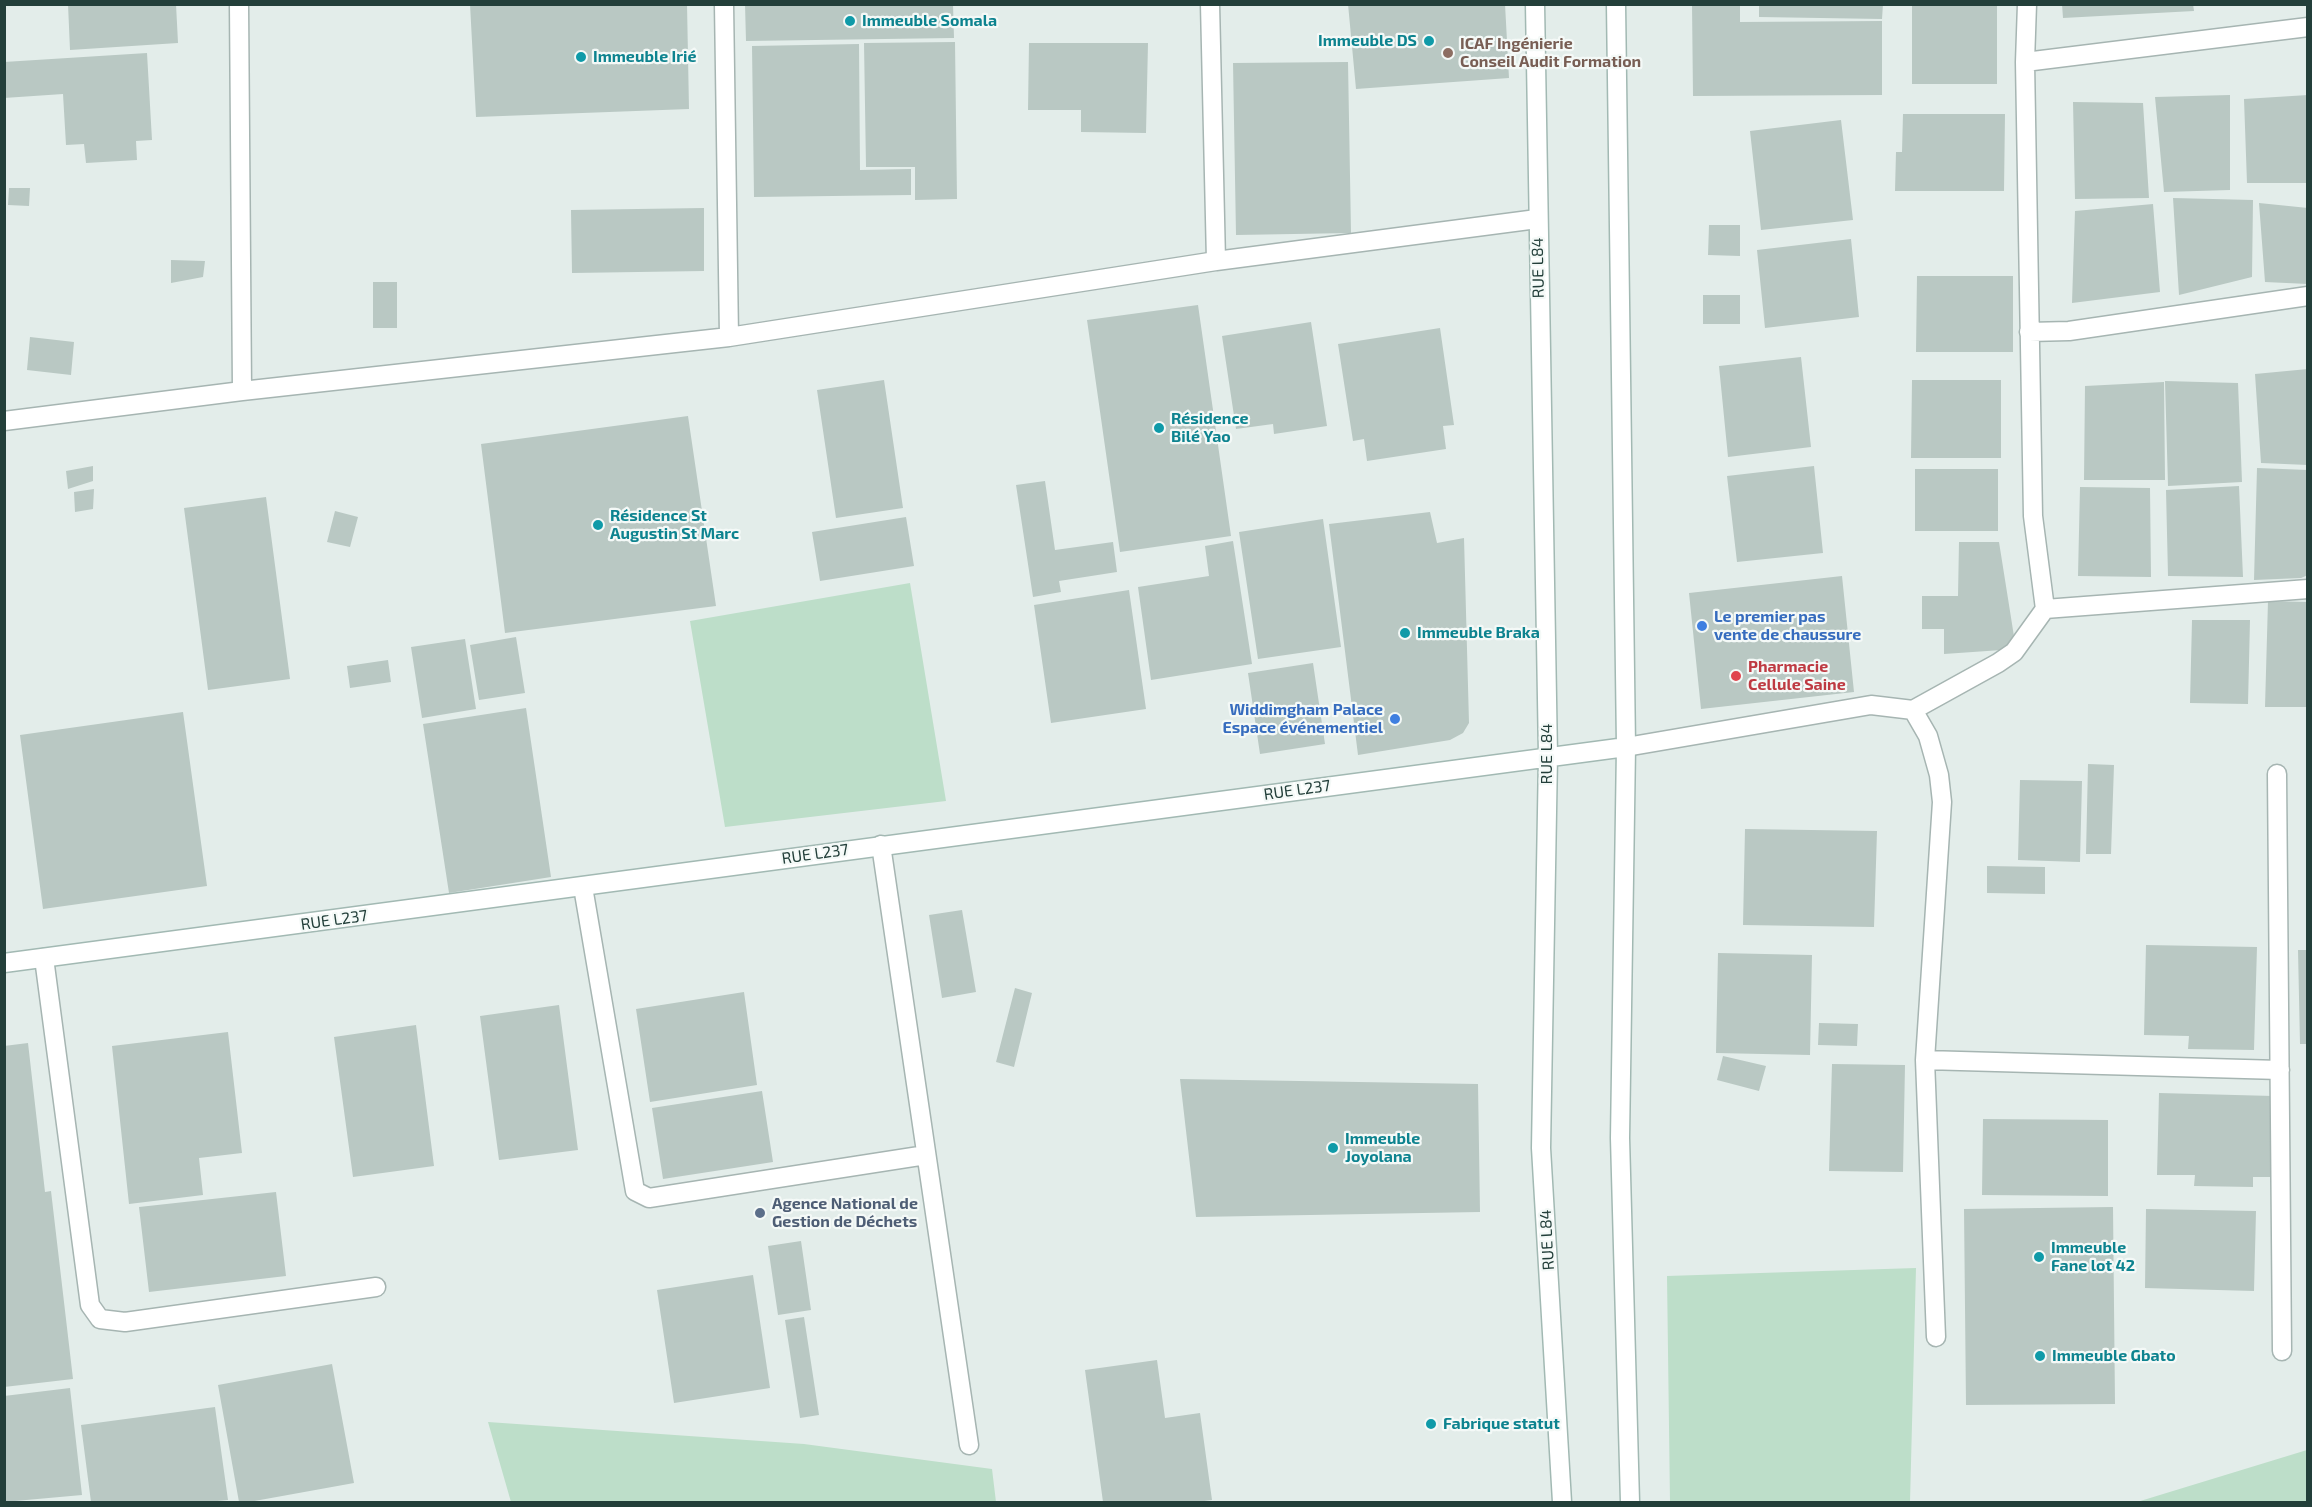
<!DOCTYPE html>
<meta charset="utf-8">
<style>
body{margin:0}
#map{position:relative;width:2312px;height:1507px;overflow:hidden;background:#e3edea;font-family:"Exo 2",sans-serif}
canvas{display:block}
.frame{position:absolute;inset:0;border:6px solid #233f3a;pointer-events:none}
</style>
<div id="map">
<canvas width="2312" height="1507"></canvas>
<div class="frame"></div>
</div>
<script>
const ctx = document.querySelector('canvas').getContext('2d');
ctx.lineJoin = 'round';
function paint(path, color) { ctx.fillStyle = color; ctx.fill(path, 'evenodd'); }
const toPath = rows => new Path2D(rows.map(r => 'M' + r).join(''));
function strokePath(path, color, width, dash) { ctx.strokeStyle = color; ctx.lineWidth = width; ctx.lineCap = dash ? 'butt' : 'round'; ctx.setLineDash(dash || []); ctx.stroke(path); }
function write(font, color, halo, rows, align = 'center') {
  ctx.font = font + ' "Exo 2",sans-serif'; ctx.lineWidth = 4.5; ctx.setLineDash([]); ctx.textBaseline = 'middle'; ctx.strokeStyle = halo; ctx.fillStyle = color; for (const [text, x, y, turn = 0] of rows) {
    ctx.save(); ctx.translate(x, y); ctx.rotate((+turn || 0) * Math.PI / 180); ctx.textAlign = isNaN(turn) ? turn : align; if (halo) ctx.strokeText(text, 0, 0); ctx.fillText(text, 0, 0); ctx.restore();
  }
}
paint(toPath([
 [910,583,946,801,725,827,690,621],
 [1916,1268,1910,1502,1670,1502,1667,1276],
 [488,1422,804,1444,992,1469,996,1502,511,1502],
 [2307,1450,2307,1502,2137,1502]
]), '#bddec9');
paint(toPath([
 [68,4,176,4,178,43,70,50],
 [470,4,687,4,689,109,476,117],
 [745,4,953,4,954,38,746,41],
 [1348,4,1505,4,1509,78,1356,89],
 [1692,4,1740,4,1740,22,1882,21,1882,95,1693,96],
 [1759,4,1883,4,1882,19,1759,17],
 [2062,4,2193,4,2194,11,2063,18],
 [1912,5,1997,5,1997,84,1912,84],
 [955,42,957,199,915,200,915,167,866,167,864,43],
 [1029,43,1148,43,1146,133,1081,132,1081,110,1028,110],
 [859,44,860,170,911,169,911,195,754,197,752,46],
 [147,53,152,140,136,141,137,160,86,163,84,144,66,145,63,94,4,98,4,62],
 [1348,62,1351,233,1236,235,1233,63],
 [2230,95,2230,190,2164,192,2155,97],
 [2308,95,2308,183,2247,183,2244,99],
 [2073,102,2143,103,2149,198,2075,199],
 [1903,114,2005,114,2004,191,1895,191,1896,152,1902,152],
 [1841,120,1853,220,1761,230,1750,131],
 [9,188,30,188,29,206,8,205],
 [2173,198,2253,200,2252,277,2179,295],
 [2259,203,2308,208,2308,284,2265,282],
 [2153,204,2160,292,2072,303,2075,211],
 [704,208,704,271,572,273,571,210],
 [1709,225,1740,225,1740,256,1708,255],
 [1851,239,1859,317,1765,328,1757,250],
 [171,260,205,261,203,277,171,283],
 [1917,276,2013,276,2013,352,1916,352],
 [373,282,397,282,397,328,373,328],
 [1703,295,1740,295,1740,324,1703,324],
 [1198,305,1231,536,1120,552,1087,320],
 [1311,322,1327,426,1274,434,1273,424,1236,429,1222,336],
 [1440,328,1454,425,1443,426,1446,449,1367,461,1364,439,1353,441,1338,344],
 [30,337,74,342,71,375,27,370],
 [1801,357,1811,447,1728,457,1719,366],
 [2308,369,2308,465,2261,463,2255,374],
 [884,380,903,508,836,518,817,390],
 [1912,380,2001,380,2001,458,1911,458],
 [2165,381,2238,383,2242,482,2168,486],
 [2164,382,2165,480,2084,480,2085,386],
 [688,416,716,606,505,633,481,444],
 [93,466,93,481,68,489,66,471],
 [1814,466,1823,553,1737,562,1727,476],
 [2257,468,2308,470,2308,575,2301,578,2254,580],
 [1915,469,1998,469,1998,531,1915,531],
 [1045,481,1055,550,1113,542,1117,572,1059,581,1061,592,1033,597,1016,485],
 [2239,486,2243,577,2168,576,2166,490],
 [2080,487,2150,488,2151,577,2078,576],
 [94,489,93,509,75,512,74,492],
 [266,497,290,679,208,690,184,508],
 [335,511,358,517,350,547,327,542],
 [1430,512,1437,543,1464,538,1469,723,1463,733,1450,740,1358,755,1329,524],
 [906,517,914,566,820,581,812,532],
 [1323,519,1341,647,1258,659,1239,532],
 [1233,541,1252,664,1151,680,1138,587,1209,576,1205,546],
 [1959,542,1999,542,2016,649,1944,654,1944,629,1922,629,1922,596,1958,596],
 [1842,576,1854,692,1701,709,1689,593],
 [1129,590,1146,709,1051,723,1034,605],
 [2268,601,2308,602,2308,707,2265,707],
 [2192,620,2250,620,2248,704,2190,703],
 [516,637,525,693,479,700,470,645],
 [465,639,476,709,422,718,411,647],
 [388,660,391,682,350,688,347,666],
 [1313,663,1325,744,1260,754,1248,673],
 [526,708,551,877,449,893,423,724],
 [183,712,207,886,43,909,20,735],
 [2088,764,2114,765,2111,854,2086,854],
 [2020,780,2082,781,2080,862,2018,860],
 [1745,829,1877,831,1874,927,1743,925],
 [1987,866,2045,867,2045,894,1987,893],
 [962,910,976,992,942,998,929,915],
 [2146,945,2257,947,2254,1050,2188,1049,2189,1036,2144,1035],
 [2298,950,2308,950,2308,1044,2300,1044],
 [1718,953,1812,955,1810,1055,1716,1053],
 [1015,988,1032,993,1014,1067,996,1062],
 [744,992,757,1085,650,1102,636,1009],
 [559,1005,578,1150,499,1160,480,1016],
 [1819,1023,1858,1024,1857,1046,1818,1045],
 [416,1025,434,1166,353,1177,334,1037],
 [228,1032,242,1153,199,1158,203,1195,129,1204,112,1046],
 [28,1043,45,1192,51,1191,73,1379,4,1387,4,1046],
 [1723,1056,1766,1066,1759,1091,1717,1080],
 [1832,1064,1905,1065,1903,1172,1829,1171],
 [1180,1079,1478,1084,1480,1212,1196,1217],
 [762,1091,773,1162,663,1179,652,1108],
 [2159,1093,2273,1096,2271,1177,2253,1177,2253,1187,2194,1186,2195,1175,2157,1175],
 [1983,1119,2108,1120,2108,1196,1982,1195],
 [276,1192,286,1276,149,1292,139,1207],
 [2113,1207,2115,1404,1966,1405,1964,1209],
 [2146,1209,2256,1211,2254,1291,2145,1288],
 [801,1241,811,1310,778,1315,768,1246],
 [753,1275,770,1388,674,1403,657,1290],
 [804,1317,819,1415,800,1418,785,1320],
 [1157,1360,1165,1418,1200,1413,1212,1500,1197,1502,1103,1502,1085,1370],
 [332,1364,354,1483,249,1502,239,1502,218,1385],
 [70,1388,82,1495,4,1502,4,1396],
 [215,1407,228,1500,207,1502,91,1502,81,1425]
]), '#b9c8c3');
const street = toPath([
 [239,4,242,391],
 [724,4,729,337],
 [1210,4,1216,261],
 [2025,62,2308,27],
 [2029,332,2069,331,2308,296],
 [4,421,242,391,729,337,1216,261,1537,219],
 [2045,609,2308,589],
 [1913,710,1998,663,2014,652,2045,609,2033,516,2025,62,2027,4],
 [1626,747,1871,705,1913,710,1928,736,1939,775,1942,802,1925,1060,1936,1337],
 [2277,774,2282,1351],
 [881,845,969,1445],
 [583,887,635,1191,649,1198,926,1155],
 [44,958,90,1305,100,1319,125,1322,376,1287],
 [1925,1060,2280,1070]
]);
const secondary = toPath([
 [1535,4,1548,756,1541,1148,1562,1502],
 [1616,4,1626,747,1620,1138,1630,1502],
 [4,963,1626,747]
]);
strokePath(street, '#a6b5b2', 21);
strokePath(secondary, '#a2b9b3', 21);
strokePath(street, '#fff', 18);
strokePath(secondary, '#fff', 18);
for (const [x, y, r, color] of [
 [850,21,6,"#0f9aa8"],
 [1429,41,6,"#0f9aa8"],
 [1448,53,6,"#8d6e63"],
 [581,57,6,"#0f9aa8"],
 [1159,428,6,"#0f9aa8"],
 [598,525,6,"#0f9aa8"],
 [1702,626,6,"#3f7fe0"],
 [1405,633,6,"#0f9aa8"],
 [1736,676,6,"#e0444e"],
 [1395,719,6,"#3f7fe0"],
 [1333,1148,6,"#0f9aa8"],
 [760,1213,6,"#5c6f8a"],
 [2039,1257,6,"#0f9aa8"],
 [2040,1356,6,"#0f9aa8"],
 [1431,1424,6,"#0f9aa8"]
]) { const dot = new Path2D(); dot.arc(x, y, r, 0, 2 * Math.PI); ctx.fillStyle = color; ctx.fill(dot); strokePath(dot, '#f4f9f7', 2); }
write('bold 16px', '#0d838f', '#f4f9f7', [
 ["Immeuble Somala",862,21],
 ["Immeuble DS",1417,41,"right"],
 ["Immeuble Irié",593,57],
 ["Résidence",1171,419],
 ["Bilé Yao",1171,437],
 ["Résidence St",610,516],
 ["Augustin St Marc",610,534],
 ["Immeuble Braka",1417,633],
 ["Immeuble",1345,1139],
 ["Joyolana",1345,1157],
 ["Immeuble",2051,1248],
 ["Fane lot 42",2051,1266],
 ["Immeuble Gbato",2052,1356],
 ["Fabrique statut",1443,1424]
], 'left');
write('bold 16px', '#785e54', '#f4f9f7', [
 ["ICAF Ingénierie",1460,44],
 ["Conseil Audit Formation",1460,62]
], 'left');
write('16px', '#233f3a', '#f4f9f7', [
 ["RUE L84",1538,268,-91],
 ["RUE L84",1547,754,-90],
 ["RUE L237",1297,790,-8],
 ["RUE L237",815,854,-8],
 ["RUE L237",334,920,-8],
 ["RUE L84",1547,1240,-93]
]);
write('bold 16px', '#366cbe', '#f4f9f7', [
 ["Le premier pas",1714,617],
 ["vente de chaussure",1714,635],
 ["Widdimgham Palace",1383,710,"right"],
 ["Espace événementiel",1383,728,"right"]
], 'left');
write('bold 16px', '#be3a42', '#f4f9f7', [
 ["Pharmacie",1748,667],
 ["Cellule Saine",1748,685]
], 'left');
write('bold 16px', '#4e5e75', '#f4f9f7', [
 ["Agence National de",772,1204],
 ["Gestion de Déchets",772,1222]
], 'left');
</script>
